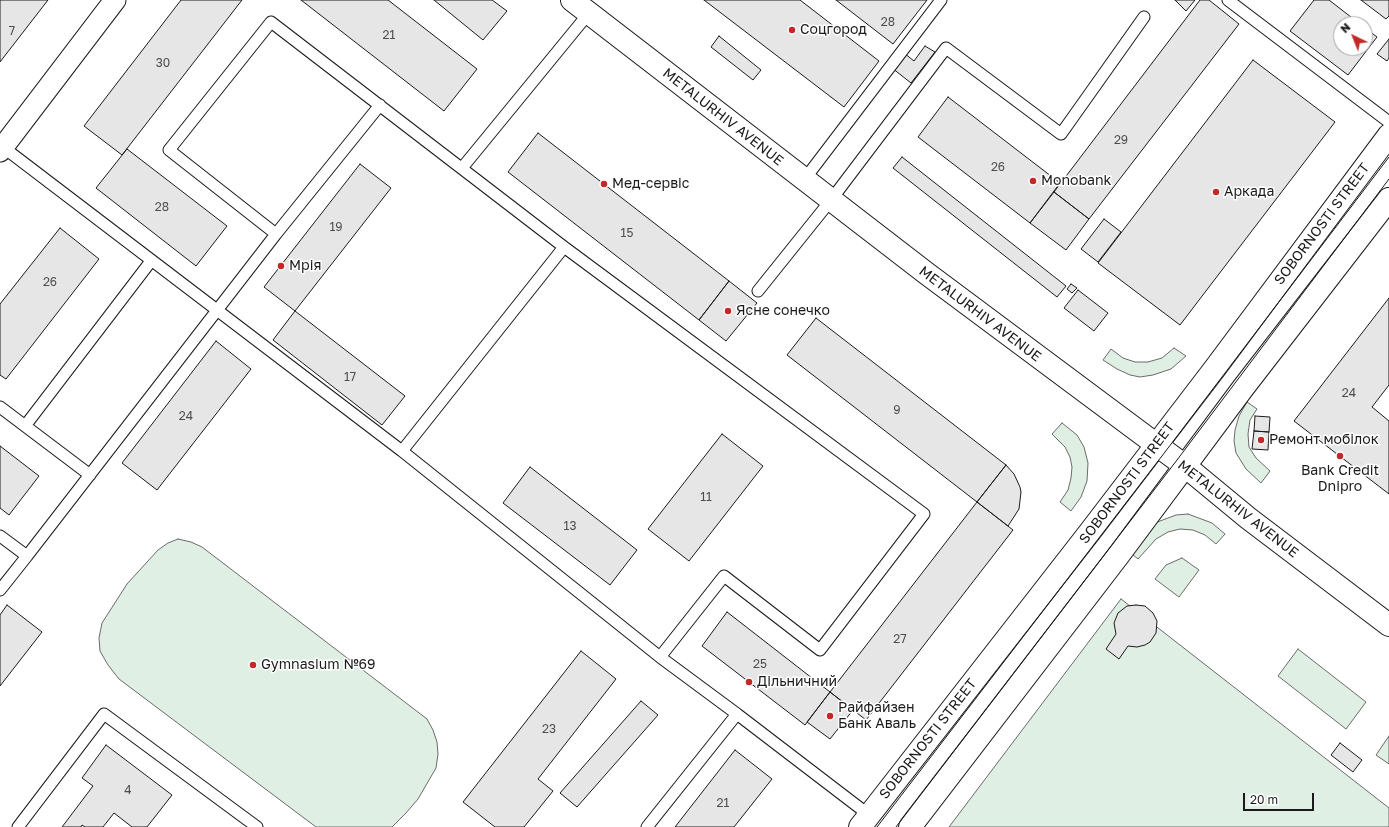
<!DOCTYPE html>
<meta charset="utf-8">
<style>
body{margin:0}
#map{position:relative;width:1389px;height:827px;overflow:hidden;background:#fff;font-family:"Golos Text",sans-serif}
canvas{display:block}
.north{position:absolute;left:1333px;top:16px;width:40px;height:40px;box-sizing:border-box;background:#fff;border:1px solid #a3a3a3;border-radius:50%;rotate:317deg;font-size:11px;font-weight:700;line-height:16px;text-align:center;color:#1a1a1a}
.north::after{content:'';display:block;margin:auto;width:14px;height:18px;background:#c62828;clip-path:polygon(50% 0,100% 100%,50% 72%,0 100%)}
.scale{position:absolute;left:1243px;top:793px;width:71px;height:18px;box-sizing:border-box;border:2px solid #1a1a1a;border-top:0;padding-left:5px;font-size:12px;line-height:14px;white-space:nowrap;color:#1a1a1a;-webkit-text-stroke:3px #fff;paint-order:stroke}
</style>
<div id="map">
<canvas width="1389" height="827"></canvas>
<div class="north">N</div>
<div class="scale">20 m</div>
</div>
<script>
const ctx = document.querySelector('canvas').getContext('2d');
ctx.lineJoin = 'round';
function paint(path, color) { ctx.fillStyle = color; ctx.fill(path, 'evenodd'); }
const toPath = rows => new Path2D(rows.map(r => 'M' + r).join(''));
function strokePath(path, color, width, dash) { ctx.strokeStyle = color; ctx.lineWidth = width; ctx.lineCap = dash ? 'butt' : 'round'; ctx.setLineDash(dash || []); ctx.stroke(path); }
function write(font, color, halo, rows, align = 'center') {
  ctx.font = font + ' "Golos Text",sans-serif'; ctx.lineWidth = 3; ctx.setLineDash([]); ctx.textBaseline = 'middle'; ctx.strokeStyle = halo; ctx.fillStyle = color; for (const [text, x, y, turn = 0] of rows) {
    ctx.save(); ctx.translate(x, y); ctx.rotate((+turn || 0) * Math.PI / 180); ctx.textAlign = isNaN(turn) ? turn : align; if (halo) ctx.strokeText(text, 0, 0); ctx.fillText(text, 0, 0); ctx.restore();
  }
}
const green = toPath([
 [1174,348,1186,356,1171,369,1153,375,1140,377,1130,375,1117,369,1103,360,1111,349,1123,358,1135,362,1148,362,1162,358,1174,348],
 [1247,402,1257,409,1250,420,1248,434,1249,447,1256,458,1270,471,1261,483,1246,469,1236,453,1234,441,1235,430,1239,416,1247,402],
 [1062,423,1077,435,1084,447,1088,463,1087,481,1081,497,1071,511,1060,502,1068,490,1071,478,1072,467,1070,457,1065,447,1052,434,1062,423],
 [1188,514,1212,523,1225,534,1216,544,1205,535,1193,530,1180,529,1168,532,1156,539,1138,559,1127,550,1145,529,1160,521,1176,515,1188,514],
 [178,539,191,542,202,547,427,719,433,730,437,742,438,754,436,768,418,799,406,813,392,827,316,827,119,679,108,665,100,651,99,638,102,623,127,584,158,550,168,543,178,539],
 [1182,558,1199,570,1179,597,1155,579,1166,565,1182,558],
 [1121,599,1389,808,1389,827,949,827,1121,599],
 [1298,649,1366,702,1346,729,1278,676,1298,649],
 [1389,736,1389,764,1376,755,1389,736]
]);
paint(green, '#e0efe3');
strokePath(green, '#6a6a6a', 1);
const building = toPath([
 [0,0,48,0,0,62,0,0],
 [181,0,242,0,122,155,84,126,181,0],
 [301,0,388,0,477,69,444,111,301,0],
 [434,0,492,0,507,11,483,40,434,0],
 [704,0,800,0,879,61,844,107,704,0],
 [836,0,927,0,893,44,836,0],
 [1175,0,1195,0,1186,11,1175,0],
 [1200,0,1209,0,1239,24,1089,219,1054,192,1200,0],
 [1314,0,1329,0,1360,24,1341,24,1341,48,1365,48,1365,28,1377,37,1348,75,1290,31,1314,0],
 [1361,0,1389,0,1389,16,1386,19,1361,0],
 [719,36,761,70,753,80,711,47,719,36],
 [1389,39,1389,58,1387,61,1377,54,1389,39],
 [925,46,935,52,911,83,892,68,904,53,914,61,925,46],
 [1253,60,1335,122,1180,325,1098,263,1253,60],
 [948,97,1060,183,1030,223,918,137,948,97],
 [538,133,729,281,699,320,508,172,538,133],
 [127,149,227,226,196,266,96,188,127,149],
 [902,157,1066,286,1057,297,893,168,902,157],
 [360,164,391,188,295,311,264,287,360,164],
 [1054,192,1089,219,1066,250,1030,223,1054,192],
 [1104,219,1121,232,1098,262,1081,249,1104,219],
 [60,228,99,259,6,379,0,375,0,304,60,228],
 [729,281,757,303,726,341,699,320,729,281],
 [1071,284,1077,288,1072,293,1067,289,1071,284],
 [1078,290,1108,313,1094,331,1064,308,1078,290],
 [1389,298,1389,385,1372,407,1389,421,1389,494,1294,421,1389,298],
 [295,311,405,396,382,425,273,340,295,311],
 [816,318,1006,465,977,502,787,355,816,318],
 [216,341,251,369,157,490,122,463,216,341],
 [1255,416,1270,417,1269,432,1254,431,1255,416],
 [1254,431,1269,432,1268,450,1252,449,1254,431],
 [722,434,763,466,689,561,648,529,722,434],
 [0,446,39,476,9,515,0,508,0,446],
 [1006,465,1014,474,1020,487,1021,492,1019,509,1008,526,977,502,1006,465],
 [530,467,637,550,610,585,503,503,530,467],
 [977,502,1013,530,866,720,830,692,977,502],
 [7,605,42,632,0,686,0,615,7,605],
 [1136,605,1145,606,1153,613,1157,621,1156,633,1150,642,1145,645,1137,647,1128,646,1119,659,1106,649,1116,634,1114,623,1118,613,1127,606,1136,605],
 [727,612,830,692,805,725,702,646,727,612],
 [581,651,616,679,538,779,553,791,524,827,495,827,463,802,581,651],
 [830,692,853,710,830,739,807,722,830,692],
 [641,701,658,715,577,807,560,793,641,701],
 [1340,743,1362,760,1353,772,1331,755,1340,743],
 [106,745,172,795,147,827,132,827,114,813,103,827,85,827,82,825,81,827,62,827,93,786,82,778,106,745],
 [735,750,772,779,734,827,675,827,735,750]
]);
paint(building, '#e6e6e6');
strokePath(building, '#1a1a1a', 1);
const service = toPath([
 [1228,0,1389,122],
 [3,147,402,451,660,657],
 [462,168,589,13],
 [804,180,941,0],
 [276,234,380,105],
 [758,291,831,200,946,48,1061,134,1144,17],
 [0,407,90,475],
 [25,426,151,261],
 [402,451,564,247],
 [0,536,27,556,276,234,169,150,271,22,564,247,924,514,820,650,724,576,660,657,737,714,647,827],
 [0,590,27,556],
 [737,714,869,815],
 [18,827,104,714,257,827]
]);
const minor = toPath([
 [0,151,115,0]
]);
const secondary = toPath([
 [860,827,1089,533,1216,367,1389,135],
 [910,827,1118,556,1243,388,1389,199]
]);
const primary = toPath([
 [572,0,926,273,1185,466,1248,518,1389,625]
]);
strokePath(service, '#1a1a1a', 13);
strokePath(minor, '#1a1a1a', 23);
strokePath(secondary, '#1a1a1a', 24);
strokePath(primary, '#1a1a1a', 24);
strokePath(service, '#fff', 11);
strokePath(minor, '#fff', 21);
strokePath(secondary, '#fff', 22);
strokePath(primary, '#fff', 22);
strokePath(toPath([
 [877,827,1165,452,1389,157],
 [896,827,1177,460,1389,179]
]), '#1a1a1a', 1);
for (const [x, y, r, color] of [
 [792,30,4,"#c62828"],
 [1033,181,4,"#c62828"],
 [604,184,4,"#c62828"],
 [1216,192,4,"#c62828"],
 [281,266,4,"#c62828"],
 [728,311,4,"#c62828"],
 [1261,440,4,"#c62828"],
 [1340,456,4,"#c62828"],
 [253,665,4,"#c62828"],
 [749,682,4,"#c62828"],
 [830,716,4,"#c62828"]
]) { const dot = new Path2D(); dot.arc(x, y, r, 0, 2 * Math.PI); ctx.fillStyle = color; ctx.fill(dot); strokePath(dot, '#fff', 1.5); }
write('12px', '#4d4d4d', null, [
 ["28",888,22],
 ["7",12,31],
 ["21",389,35],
 ["30",163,63],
 ["29",1121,140],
 ["26",998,167],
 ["28",162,207],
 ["19",336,227],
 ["15",627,233],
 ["26",50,282],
 ["17",350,377],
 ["24",1349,393],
 ["9",897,410],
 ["24",186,416],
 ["11",706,497],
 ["13",570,526],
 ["27",900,639],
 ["25",760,664],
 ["23",549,729],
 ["4",128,790],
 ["21",723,803]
]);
write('14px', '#1a1a1a', '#fff', [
 ["Соцгород",800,30],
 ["Monobank",1041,181],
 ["Мед-сервіс",612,184],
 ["Аркада",1224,192],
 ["Мрія",289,266],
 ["Ясне сонечко",736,311],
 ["Ремонт мобілок",1269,440],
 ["Bank Credit",1340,471,"center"],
 ["Dnipro",1340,487,"center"],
 ["Gymnasium №69",261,665],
 ["Дільничний",757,682],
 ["Райфайзен",838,708],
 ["Банк Аваль",838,724]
], 'left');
write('14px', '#1a1a1a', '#fff', [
 ["METALURHIV AVENUE",723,117,38],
 ["SOBORNOSTI STREET",1322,224,-53],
 ["METALURHIV AVENUE",980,314,37],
 ["SOBORNOSTI STREET",1127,483,-53],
 ["METALURHIV AVENUE",1238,509,38],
 ["SOBORNOSTI STREET",928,739,-52]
]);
</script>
